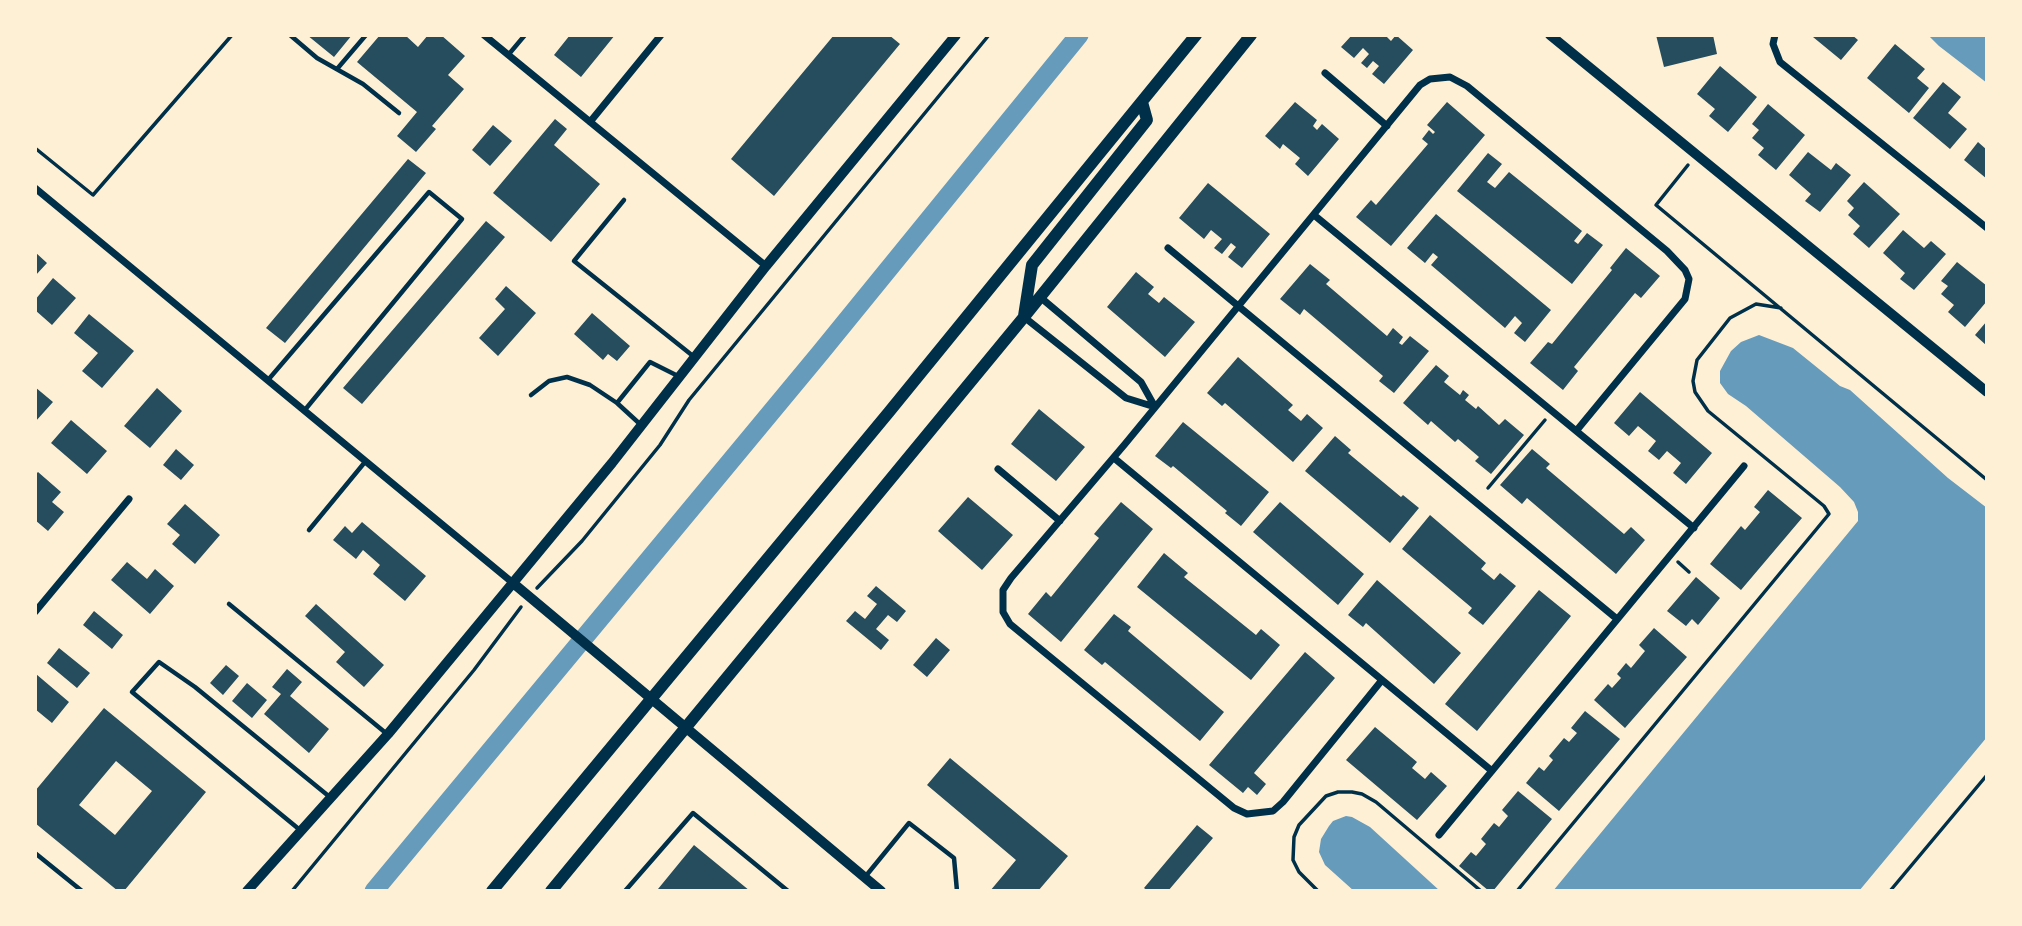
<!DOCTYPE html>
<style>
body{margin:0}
#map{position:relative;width:2022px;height:926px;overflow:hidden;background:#fdf0d5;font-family:Roboto,sans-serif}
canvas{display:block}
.frame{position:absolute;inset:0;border:37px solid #fdf0d5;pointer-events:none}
</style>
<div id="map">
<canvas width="2022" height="926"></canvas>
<div class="frame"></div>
</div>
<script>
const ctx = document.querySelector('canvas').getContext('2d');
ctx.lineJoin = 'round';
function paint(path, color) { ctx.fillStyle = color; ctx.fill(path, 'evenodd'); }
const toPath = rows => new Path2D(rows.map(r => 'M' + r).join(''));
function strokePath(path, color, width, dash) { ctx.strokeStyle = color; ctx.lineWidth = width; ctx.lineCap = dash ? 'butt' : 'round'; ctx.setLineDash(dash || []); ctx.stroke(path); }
paint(toPath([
 [1928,35,1987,35,1987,83,1939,46],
 [1759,335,1793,348,1840,386,1850,390,1948,478,1987,508,1987,737,1859,891,1553,891,1858,521,1858,512,1854,502,1840,487,1746,406,1728,394,1720,383,1720,371,1731,351,1741,342],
 [1346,816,1352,817,1370,827,1440,891,1354,891,1325,865,1319,852,1321,839,1329,826,1333,821]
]), '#669bbc');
strokePath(toPath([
 [374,891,821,352,1079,35]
]), '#669bbc', 19);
paint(toPath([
 [307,35,352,35,334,57],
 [380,35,405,35,418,47,428,35,441,35,465,56,448,75,464,89,432,126,436,129,416,152,397,136,417,112,357,62],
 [570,35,615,35,581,77,554,55],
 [834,35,889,35,900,44,774,196,731,159],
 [1352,35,1385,35,1391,41,1396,35,1413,50,1384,84,1372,74,1379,66,1373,61,1367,68,1361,63,1369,54,1363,48,1354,58,1341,47],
 [1656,35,1713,35,1717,54,1664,67],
 [1814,35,1852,35,1858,40,1841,60,1813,37],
 [1895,44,1925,69,1917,78,1929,88,1909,113,1867,78],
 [1720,66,1757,97,1728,132,1709,116,1715,109,1697,94],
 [1943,82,1961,97,1948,113,1967,129,1950,149,1913,118],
 [1295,102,1317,120,1313,126,1317,130,1322,124,1339,139,1308,176,1295,164,1300,158,1283,144,1280,149,1265,136],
 [1447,102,1485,135,1391,246,1356,217,1371,200,1376,205,1428,144,1422,139,1429,130,1433,134,1435,132,1427,125],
 [1768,104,1805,135,1776,170,1758,155,1764,148,1752,138,1759,130,1752,124],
 [555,119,567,129,554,145,600,184,551,242,493,193],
 [493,125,512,141,490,166,472,150],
 [1978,142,1987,150,1987,179,1964,160],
 [1808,152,1831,170,1836,163,1851,175,1820,212,1805,201,1811,194,1789,175],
 [1488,153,1502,164,1487,182,1495,188,1509,172,1582,231,1574,241,1578,244,1587,233,1603,245,1572,284,1457,191],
 [408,159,426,173,285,343,266,328],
 [1864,182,1900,214,1869,248,1853,234,1860,226,1848,215,1854,208,1847,201],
 [1208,183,1270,234,1242,268,1228,257,1236,247,1231,243,1222,254,1214,248,1222,239,1211,230,1204,239,1179,218],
 [1436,214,1551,310,1525,342,1514,333,1522,323,1515,316,1505,328,1431,265,1438,257,1433,253,1425,263,1407,248],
 [486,221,505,237,362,404,343,388],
 [1903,230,1924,248,1931,241,1946,254,1914,290,1900,279,1905,273,1883,253],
 [1626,248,1660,276,1641,298,1635,293,1574,367,1578,371,1563,390,1530,363,1548,342,1552,344,1612,270,1610,268],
 [35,252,47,263,35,276],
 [1957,262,1987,286,1987,301,1965,327,1948,312,1954,305,1941,294,1948,286,1941,281],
 [1310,264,1330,280,1326,284,1387,336,1393,328,1403,337,1399,343,1402,345,1410,336,1429,351,1394,393,1379,381,1383,376,1304,309,1300,315,1280,299],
 [1136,272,1154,287,1148,294,1159,303,1164,297,1195,322,1165,357,1107,307],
 [53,278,76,298,52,325,35,310,35,300],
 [506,286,536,313,498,356,479,338,505,309,495,299],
 [592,313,630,346,617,361,608,354,603,360,574,334],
 [89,314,134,351,102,388,82,371,98,353,74,333],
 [1987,321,1987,346,1975,335],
 [1238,357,1293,405,1288,410,1301,421,1307,414,1323,428,1293,462,1225,403,1222,406,1207,393],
 [1436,365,1449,376,1444,382,1460,395,1463,390,1469,395,1465,400,1476,409,1478,406,1499,425,1505,419,1524,435,1491,474,1475,461,1479,457,1458,439,1455,442,1431,421,1428,425,1403,403],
 [35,387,53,402,35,422],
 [157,388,182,411,150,448,124,426],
 [1640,392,1712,453,1686,484,1673,473,1681,463,1667,451,1659,460,1648,451,1656,441,1638,426,1629,436,1614,423],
 [1039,409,1085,447,1056,481,1011,444],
 [71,420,107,451,87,474,51,443],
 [1183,422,1269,492,1241,526,1225,513,1227,511,1173,466,1171,468,1155,456],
 [1335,436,1351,450,1348,453,1401,497,1403,495,1419,508,1390,543,1305,471],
 [176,449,194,465,181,480,163,465],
 [1532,449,1550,464,1546,468,1624,534,1631,527,1645,540,1616,574,1527,498,1522,504,1500,485],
 [38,472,61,492,52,502,64,512,48,531,35,520,35,475],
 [1768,490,1802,518,1741,590,1710,564,1741,526,1745,530,1760,512,1754,507],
 [968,497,1013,535,982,570,938,531],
 [1121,502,1153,529,1061,642,1028,614,1046,592,1051,597,1099,538,1094,534],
 [1280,502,1364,574,1338,605,1253,532],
 [185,504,220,535,195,564,172,544,180,535,167,524],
 [1430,515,1486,563,1481,569,1494,580,1500,573,1516,586,1483,625,1468,613,1472,608,1402,549],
 [362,522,426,576,405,601,373,574,380,565,363,550,356,559,333,540,345,526,352,533],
 [1164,553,1188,573,1184,577,1256,635,1261,629,1280,645,1251,680,1137,587],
 [127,562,147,579,155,569,174,586,150,614,111,580],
 [1696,577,1720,598,1698,625,1692,619,1686,626,1667,611],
 [1377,580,1461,653,1434,684,1366,623,1363,627,1348,615],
 [876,586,906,611,897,622,888,615,876,629,889,640,881,650,846,621,855,611,865,619,877,604,867,596],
 [1539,590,1571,616,1477,731,1445,704],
 [316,604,384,665,364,687,336,662,345,652,305,616],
 [94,611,123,635,112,649,83,625],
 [1114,614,1131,627,1128,631,1224,712,1200,741,1105,662,1102,665,1084,650],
 [1654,628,1687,657,1625,728,1594,700,1608,684,1612,688,1621,678,1617,674,1626,663,1631,668,1645,651,1639,645],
 [936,638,950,650,927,677,913,665],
 [59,648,90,673,77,688,47,663],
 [1305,652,1335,678,1254,773,1266,784,1257,795,1248,787,1243,793,1209,765],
 [226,665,239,676,223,695,210,683],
 [287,669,302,682,290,696,329,729,309,753,264,714,281,694,272,687],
 [36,674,69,702,52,723,35,709],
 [247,683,267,700,252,718,232,701],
 [104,708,206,792,124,891,118,891,35,823,35,791],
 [116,761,152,791,115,835,79,805],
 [1585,711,1620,739,1559,811,1526,783,1539,767,1544,771,1553,760,1549,756,1564,738,1569,742,1577,733,1571,728],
 [1375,727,1417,762,1412,768,1425,779,1431,772,1447,786,1417,820,1346,760],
 [950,758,1068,856,1038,891,990,891,1016,860,927,785],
 [1518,791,1552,819,1493,891,1489,891,1459,866,1471,852,1476,856,1486,844,1481,839,1494,823,1499,827,1508,816,1502,810],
 [1197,825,1213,838,1168,891,1148,891,1144,888],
 [694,845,750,891,660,891,658,889]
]), '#264d5e');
strokePath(toPath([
 [35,148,93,195,232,35],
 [1688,165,1656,205,1987,480],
 [1488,488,1545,420],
 [1678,562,1689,572],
 [537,588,582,541,660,445,689,400,989,35],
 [292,891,474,670,521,607],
 [1318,891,1299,872,1293,860,1294,837,1299,825,1326,796,1338,792,1352,792,1362,794,1376,802,1481,891],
 [1517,891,1829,514,1824,506,1708,411,1695,392,1693,381,1697,360,1730,318,1756,304,1781,308],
 [1890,891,1987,775]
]), '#003049', 3.5);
strokePath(toPath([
 [290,35,317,58,363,84,399,113],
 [509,54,525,35],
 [337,69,366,35],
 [624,200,574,261,693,356],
 [268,380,429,192,462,219,304,411],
 [531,395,549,381,567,377,590,385,617,403],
 [641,425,617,403,650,362,678,376],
 [309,530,365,462],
 [229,604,387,734],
 [300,830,132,692,159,662,195,687,331,798],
 [35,853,82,891],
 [865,877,909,823,954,858,957,891],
 [625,891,693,813,788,891]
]), '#003049', 4.5);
strokePath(toPath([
 [484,35,766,266],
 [1775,35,1773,44,1780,62,1987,228],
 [1325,73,1387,126],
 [590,122,661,35],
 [35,188,513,583],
 [1314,215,1694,528],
 [1168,248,1617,619],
 [1040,297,1141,382,1155,407],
 [1024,317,1126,398,1155,407],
 [1114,458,1492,771],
 [998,469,1060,521],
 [35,612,129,499],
 [1382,680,1283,802,1273,811,1247,814,1234,808,1010,624,1003,612,1003,590,1011,578,1125,444,1420,85,1430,79,1450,77,1467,86,1667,251,1685,270,1689,279,1685,299,1577,430],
 [1439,835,1744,466]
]), '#003049', 7);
strokePath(toPath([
 [1550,35,1987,392],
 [513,583,881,891],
 [247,891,388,734,612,463,766,266,956,35]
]), '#003049', 10);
strokePath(toPath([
 [1024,316,1032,265,1147,120,1142,102],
 [492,891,889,412,1196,35],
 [551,891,1024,317,1251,35]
]), '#003049', 12);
</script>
